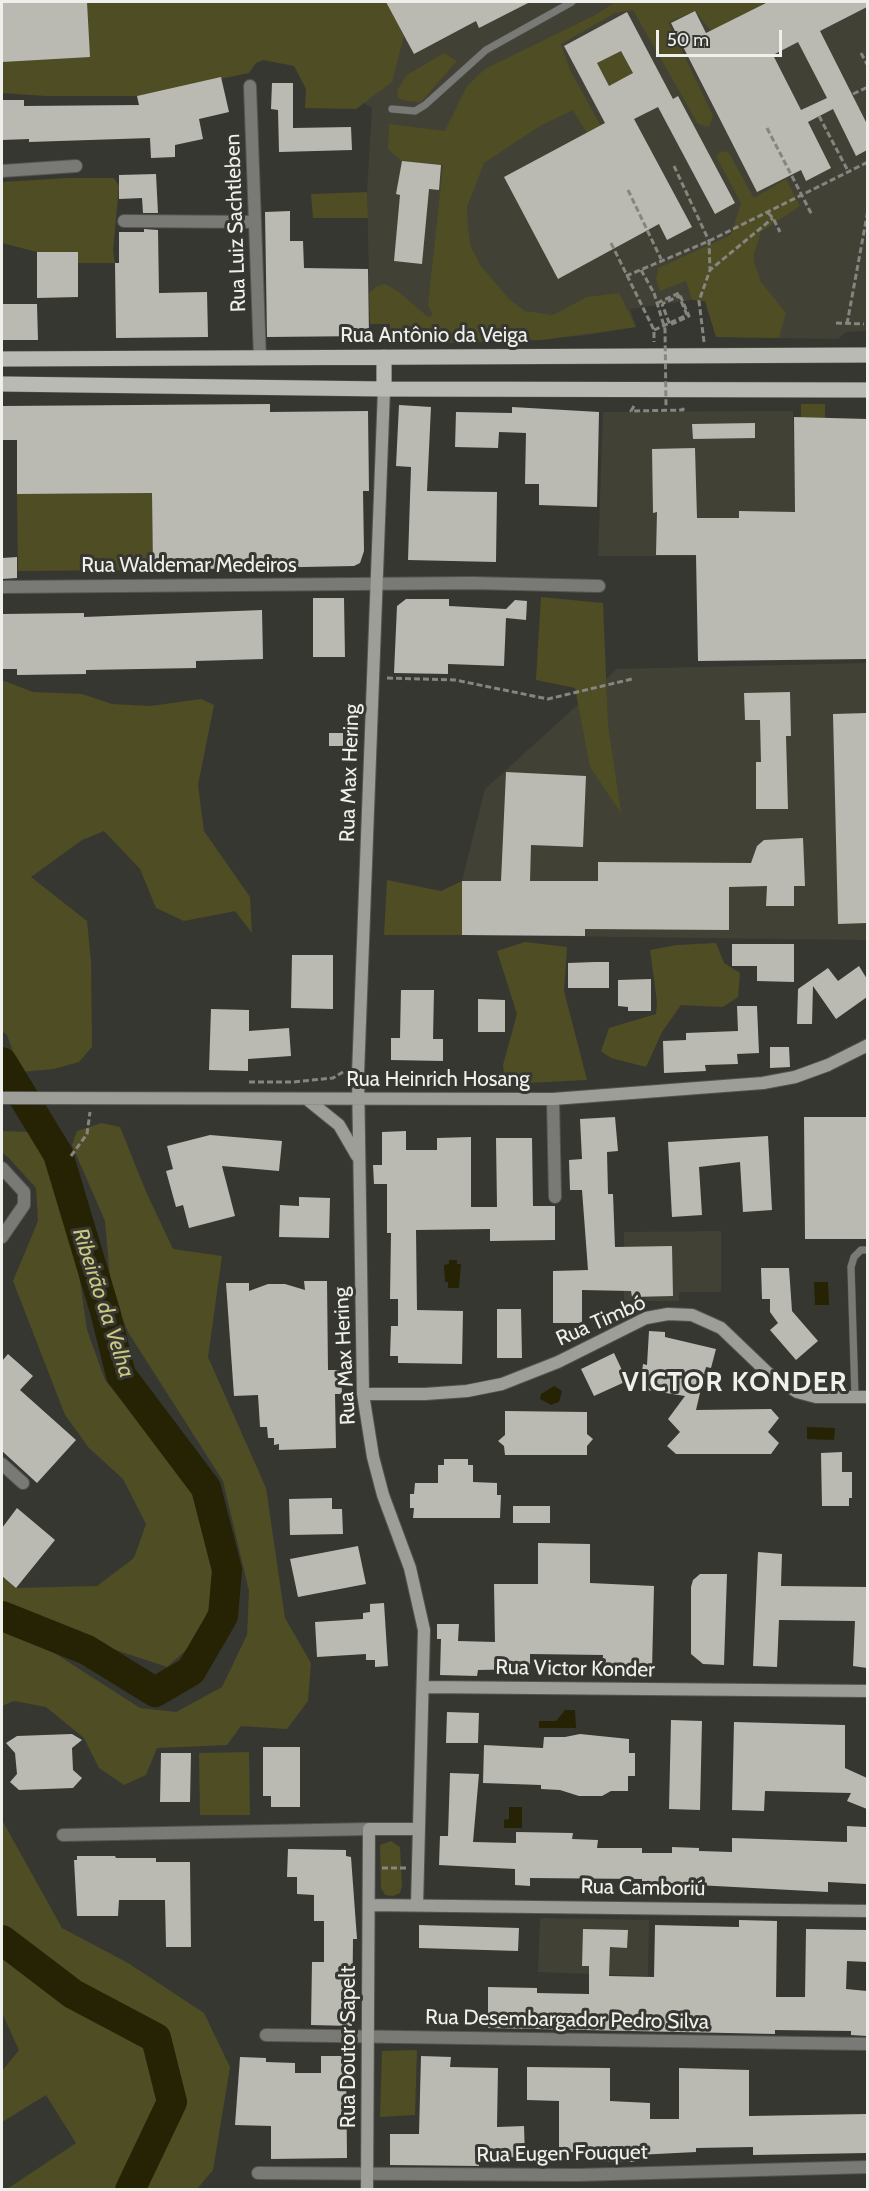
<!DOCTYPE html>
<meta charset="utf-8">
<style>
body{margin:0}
#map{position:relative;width:869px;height:2191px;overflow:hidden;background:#373732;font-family:Cabin,sans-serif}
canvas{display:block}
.frame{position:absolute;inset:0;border:3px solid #efefec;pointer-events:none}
.scale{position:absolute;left:656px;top:30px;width:126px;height:27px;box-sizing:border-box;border:3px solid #efefec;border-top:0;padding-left:8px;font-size:18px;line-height:21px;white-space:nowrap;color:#efefec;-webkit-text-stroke:4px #373732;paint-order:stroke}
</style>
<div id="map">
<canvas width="869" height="2191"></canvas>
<div class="frame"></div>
<div class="scale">50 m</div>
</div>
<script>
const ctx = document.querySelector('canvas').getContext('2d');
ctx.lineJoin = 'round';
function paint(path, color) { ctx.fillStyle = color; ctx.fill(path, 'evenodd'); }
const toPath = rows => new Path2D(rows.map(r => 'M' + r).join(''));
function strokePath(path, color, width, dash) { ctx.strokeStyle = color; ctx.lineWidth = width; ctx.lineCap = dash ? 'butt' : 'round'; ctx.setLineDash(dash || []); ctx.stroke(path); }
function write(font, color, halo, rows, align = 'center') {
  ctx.font = font + ' Cabin,sans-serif'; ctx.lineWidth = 6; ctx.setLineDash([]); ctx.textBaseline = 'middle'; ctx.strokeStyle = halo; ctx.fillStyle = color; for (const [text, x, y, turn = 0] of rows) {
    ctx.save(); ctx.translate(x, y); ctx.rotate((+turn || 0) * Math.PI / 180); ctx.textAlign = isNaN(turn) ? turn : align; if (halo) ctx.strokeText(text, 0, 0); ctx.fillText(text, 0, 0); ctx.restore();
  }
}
paint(toPath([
 [2,2,867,2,867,331,846,332,838,339,716,337,705,301,692,300,630,309,636,327,589,335,512,342,390,344,390,324,370,324,367,192,372,108,281,51],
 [793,411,795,504,808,557,598,556,603,412],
 [867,663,867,940,462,935,462,881,485,789,617,669],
 [721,1231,721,1292,679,1292,679,1301,624,1301,624,1232],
 [540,1918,649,1920,648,1976,538,1972]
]), '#414136');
paint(toPath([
 [2,2,386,2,404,36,392,82,356,109,305,108,306,89,294,66,263,60,256,63,249,73,137,96,45,96,2,93],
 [615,2,768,2,726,23,715,36,695,11,668,22,713,116,709,127,698,124,633,10,615,13,561,44,570,70,624,168,615,180,573,110,540,126,484,163,467,207,468,228,471,247,481,266,509,299,525,311,553,315,587,297,619,293,636,327,542,340,390,344,390,324,370,324,369,293,377,286,385,284,399,292,428,317,433,315,428,305,443,165,402,161,388,149,389,124,445,131,467,86,485,69,597,14],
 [621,51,633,73,609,86,597,63],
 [444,53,457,61,421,102,407,101,398,98,397,90,407,75],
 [722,151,729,153,754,198,786,179,800,206,761,232,754,254,754,262,761,282,786,313,779,338,716,337,705,301,692,300,686,281,660,291,656,280,658,268,731,235,741,203,716,156],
 [68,178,114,178,119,186,113,251,115,263,78,263,77,252,37,252,2,243,2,182],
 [367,192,368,218,313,218,311,194],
 [801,404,825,404,825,418,801,418],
 [152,493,153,570,18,571,17,494],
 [541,597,603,603,608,725,621,813,590,767,575,688,536,680],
 [2,680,33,692,82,694,112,704,151,706,201,699,214,705,198,785,204,831,250,897,252,933,235,911,184,921,156,908,140,869,104,831,82,840,31,877,87,921,91,961,92,1047,79,1062,54,1069,20,1072,7,1035,2,1031],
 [387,880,441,891,462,881,462,935,384,935],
 [525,942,567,947,564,991,587,1080,505,1084,503,1065,517,1014,497,951],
 [716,943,724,963,740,973,738,997,723,1007,681,1005,662,1032,646,1067,611,1058,601,1051,609,1028,656,1014,657,1002,650,950,677,945],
 [102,1123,120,1127,147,1194,173,1249,222,1256,208,1357,266,1488,285,1618,311,1663,308,1701,287,1729,241,1726,227,1745,157,1748,146,1775,124,1785,99,1768,84,1738,46,1707,14,1701,2,1706,2,1626,17,1629,140,1708,176,1712,222,1687,247,1635,249,1591,223,1481,128,1332,111,1289,105,1221,72,1145,77,1131],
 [2,1131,31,1132,57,1187,79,1274,87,1330,105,1380,186,1480,210,1536,215,1594,194,1643,167,1667,110,1648,48,1620,2,1605,2,1576,16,1588,97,1586,134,1558,146,1524,123,1479,89,1448,65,1415,13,1281,38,1221,36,1188,8,1157,2,1153],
 [249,1752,250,1815,200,1815,199,1753],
 [2,1820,62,1928,128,1963,204,2013,230,2067,213,2170,197,2189,7,2189,76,2143,46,2095,2,2122,2,2071,19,2050,2,2013],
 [391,1841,400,1847,402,1885,400,1893,393,1896,385,1895,381,1888,380,1845],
 [417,2050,415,2115,380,2117,382,2051]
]), '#4f4d24');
paint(toPath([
 [449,1260,457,1260,457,1264,461,1264,459,1288,448,1288,448,1282,445,1282,444,1265,449,1264],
 [814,1282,828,1282,829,1305,815,1305],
 [554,1386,562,1391,559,1402,551,1405,540,1399,541,1394],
 [807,1427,835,1428,834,1440,807,1439],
 [565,1710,575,1710,576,1728,539,1728,539,1721,556,1721],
 [509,1807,522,1807,522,1828,504,1828,504,1820,509,1819]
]), '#252303');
strokePath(toPath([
 [2,1062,58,1154,105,1311,121,1375,206,1488,227,1570,223,1616,191,1671,155,1692,87,1650,2,1616],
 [2,1940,73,1994,156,2038,172,2102,130,2190]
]), '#252303', 30);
paint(toPath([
 [2,2,87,2,90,57,2,62],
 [386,2,530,2,479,28,476,21,414,54],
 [768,2,867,2,867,7,820,31,867,124,867,150,856,156,833,109,808,122,831,168,806,181,801,170,757,192,671,23,695,11,706,33],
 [798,42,827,98,801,110,773,55],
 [627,12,673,99,678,96,735,203,715,214,658,107,634,119,692,227,667,240,659,224,558,279,504,177,605,123,564,46],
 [621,51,633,73,609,86,597,63],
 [221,77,229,112,199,119,203,139,175,145,175,157,151,158,150,138,29,142,29,139,2,140,2,100,24,100,24,106,139,105,137,96],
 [272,83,293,83,293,128,351,127,352,150,279,152,278,110,271,109],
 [402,161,441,165,439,190,429,189,422,264,394,261,400,195,396,194],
 [156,174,158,213,143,213,142,198,119,199,119,175],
 [290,211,290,241,303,241,304,268,368,269,369,336,267,337,265,212],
 [144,229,158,230,159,293,207,292,208,337,116,338,115,263,119,263,119,232,144,232],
 [37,252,78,252,78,297,37,298],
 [2,304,37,304,38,340,2,340],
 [270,404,270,412,368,411,369,491,363,491,364,551,360,563,354,566,153,570,152,493,17,494,17,440,2,440,2,406],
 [399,405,431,407,427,491,497,492,496,562,408,560,411,467,396,466],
 [512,407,599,412,597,507,539,505,539,484,525,484,526,433,499,432,498,448,455,447,456,412,512,413],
 [794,417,867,419,867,659,698,661,696,555,656,555,657,512,653,513,652,449,695,448,697,518,739,518,739,511,795,512],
 [755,423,755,438,693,439,692,424],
 [17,557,17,578,2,579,2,558],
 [313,598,344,598,345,657,313,657],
 [406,599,449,599,449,606,506,609,515,600,527,601,526,620,506,618,504,666,448,664,448,674,394,673,397,606],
 [262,610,263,659,196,661,196,668,86,670,86,674,17,675,17,669,2,669,2,614,84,613,84,617],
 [790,692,791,736,786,736,788,809,756,809,756,762,761,762,760,720,745,720,744,693],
 [867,713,867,923,838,924,833,714],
 [329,733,343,733,343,746,329,746],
 [506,772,586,776,583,847,531,845,530,881,598,881,598,862,751,863,757,846,764,840,803,838,805,886,794,886,794,906,766,906,767,886,729,887,729,930,585,929,585,936,462,935,462,881,501,881],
 [732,944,794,944,794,982,757,981,757,966,732,966],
 [292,955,333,955,333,1009,291,1008],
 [595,962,609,962,609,988,568,988,568,963],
 [859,966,867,979,867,997,836,1019,813,986,812,1024,797,1024,798,989,828,968,838,981],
 [651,979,651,1011,628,1011,628,1007,618,1006,618,980],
 [401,990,434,990,433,1039,443,1039,443,1061,391,1060,391,1038,400,1038],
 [478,999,505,1000,505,1032,478,1032],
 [737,1006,757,1006,759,1053,737,1054,738,1064,705,1065,706,1071,664,1073,663,1041,686,1040,686,1033,738,1031],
 [211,1009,249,1010,249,1031,289,1028,291,1056,248,1059,248,1071,209,1070],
 [770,1047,789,1047,790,1067,770,1068],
 [615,1117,618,1151,607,1152,608,1194,613,1194,615,1247,672,1246,673,1296,632,1297,631,1291,582,1290,582,1323,553,1323,553,1271,588,1270,582,1190,570,1190,569,1160,582,1159,580,1119],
 [804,1117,867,1117,867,1239,805,1239],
 [406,1131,406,1150,437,1150,437,1138,471,1137,471,1207,497,1207,496,1138,532,1138,533,1206,555,1206,555,1240,490,1241,490,1229,416,1230,417,1310,463,1311,462,1364,398,1363,398,1356,390,1356,391,1326,398,1326,398,1299,390,1299,391,1233,387,1233,387,1184,374,1184,373,1165,382,1165,382,1132],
 [210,1135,282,1141,279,1171,222,1166,235,1216,189,1228,183,1205,176,1207,166,1171,173,1169,167,1146],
 [768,1136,772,1210,743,1212,740,1162,699,1167,702,1215,672,1217,668,1142],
 [299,1197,330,1198,329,1238,279,1237,280,1205,299,1206],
 [761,1268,789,1268,792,1311,818,1341,796,1360,770,1330,778,1323,770,1312,770,1299,762,1299],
 [304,1281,327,1281,328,1370,341,1370,342,1394,335,1394,336,1448,279,1450,279,1444,274,1445,274,1438,268,1438,267,1427,260,1427,258,1395,234,1396,226,1283,249,1283,249,1291,268,1284,285,1284,305,1290],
 [497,1309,521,1309,522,1358,497,1358],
 [649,1331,665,1332,665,1337,716,1349,711,1368,706,1367,696,1410,771,1409,779,1418,768,1432,779,1443,771,1454,676,1454,667,1446,680,1432,668,1419,685,1396,640,1389,643,1364,647,1365],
 [614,1353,627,1381,594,1396,581,1369],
 [8,1354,33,1376,20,1390,76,1440,37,1483,2,1451,2,1361],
 [505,1411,587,1412,587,1434,593,1439,587,1446,587,1455,505,1455,504,1446,498,1441,505,1435],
 [842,1452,842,1472,852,1472,852,1498,849,1498,849,1506,822,1506,821,1453],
 [444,1459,468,1459,468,1465,473,1465,473,1482,497,1483,497,1495,501,1495,500,1518,413,1518,414,1508,410,1508,410,1494,414,1494,415,1483,438,1483,438,1465,444,1465],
 [332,1498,332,1509,342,1509,343,1534,290,1535,289,1499],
 [513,1506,550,1506,550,1523,513,1523],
 [17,1508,55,1540,16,1588,2,1576,2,1528],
 [538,1543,590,1544,590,1583,654,1586,652,1670,602,1668,603,1655,530,1654,530,1669,478,1670,477,1676,440,1675,441,1639,437,1639,437,1624,459,1624,458,1641,495,1642,494,1584,538,1584],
 [358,1546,366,1584,298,1597,290,1559],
 [758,1552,782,1554,781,1586,867,1587,867,1668,853,1666,855,1621,779,1620,777,1667,753,1666],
 [700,1574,727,1574,724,1665,703,1664,691,1654,691,1587,693,1580],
 [384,1603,388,1666,375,1667,375,1660,366,1660,366,1654,317,1657,315,1622,363,1619,363,1613,370,1612,370,1604],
 [447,1712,479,1713,478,1743,446,1743],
 [671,1720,702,1721,700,1810,669,1809],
 [734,1722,845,1725,845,1768,867,1778,867,1809,847,1801,851,1793,765,1791,764,1811,732,1810],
 [72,1734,82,1740,72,1748,73,1770,82,1778,73,1788,19,1790,10,1782,17,1774,15,1753,6,1743,17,1736],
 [580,1734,629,1739,629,1753,635,1753,635,1776,628,1776,628,1791,611,1791,602,1796,579,1796,560,1790,541,1789,541,1785,483,1783,484,1745,543,1748,544,1737,565,1737],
 [263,1747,300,1747,300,1807,271,1807,271,1796,263,1796],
 [161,1753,191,1753,190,1802,160,1802],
 [450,1773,479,1774,473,1842,516,1843,516,1832,573,1833,572,1839,598,1840,597,1848,642,1848,642,1853,672,1853,672,1847,699,1848,699,1851,732,1852,732,1838,847,1842,847,1826,867,1827,867,1884,828,1882,828,1892,659,1883,659,1887,642,1887,642,1879,530,1878,530,1886,515,1885,515,1869,439,1865,440,1836,448,1836],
 [288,1849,346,1850,346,1856,351,1857,357,1939,353,1939,352,2026,311,2025,312,1962,324,1962,324,1921,314,1921,314,1895,297,1894,297,1877,287,1877],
 [77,1856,115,1856,116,1858,156,1858,156,1862,190,1862,191,1947,166,1947,165,1900,119,1900,118,1916,77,1916,74,1860,77,1860],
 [739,1920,777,1921,776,1997,805,1997,806,1929,867,1930,867,1962,847,1961,846,1989,867,1991,867,2036,851,2035,851,2031,775,2030,775,2034,488,2028,488,1987,537,1988,537,1993,589,1994,589,1966,582,1966,583,1929,628,1930,627,1948,610,1947,609,1976,654,1977,655,1925,739,1927],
 [419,1925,519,1928,518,1951,419,1948],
 [321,2056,346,2056,347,2158,271,2159,271,2126,235,2125,240,2057,266,2058,266,2062,295,2063,295,2073,321,2073],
 [421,2056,451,2057,450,2067,498,2068,497,2127,524,2126,525,2157,479,2158,479,2166,390,2165,390,2134,419,2134],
 [527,2067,610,2068,610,2101,650,2103,650,2119,679,2119,679,2068,749,2070,749,2116,867,2114,867,2153,753,2155,753,2147,696,2148,696,2152,637,2155,637,2162,605,2162,605,2152,559,2152,559,2101,527,2100]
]), '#babab3');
const lane = toPath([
 [392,109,415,111,425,105,486,50,572,2],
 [855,1397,851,1267,854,1257,861,1250,868,1250]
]);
const street = toPath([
 [250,86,260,359],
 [2,171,76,166],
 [124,221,255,222],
 [2,587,472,583,599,586],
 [553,1099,555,1197],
 [2,1168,24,1192,24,1205,2,1237],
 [2,1464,23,1483],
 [63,1835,369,1829],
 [266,2035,868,2044],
 [258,2173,578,2175,868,2167]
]);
const secondary = toPath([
 [384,389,358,1074,363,1394,373,1457,383,1495,410,1568,424,1630,417,1905],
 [2,1098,553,1099,763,1083,795,1077,828,1065,868,1045],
 [308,1100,339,1125,357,1156],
 [363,1394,425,1394,467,1391,502,1384,558,1362,646,1318,668,1314,692,1315,721,1328,768,1373,797,1392,816,1397,868,1397],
 [424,1687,868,1691],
 [369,1905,868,1911],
 [367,2190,369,1829,419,1829]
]);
const primary = toPath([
 [2,359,868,355],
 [2,384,384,389,868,390],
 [384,389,384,357]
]);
strokePath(lane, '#545450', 8);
strokePath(street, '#545450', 14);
strokePath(secondary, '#545450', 14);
strokePath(primary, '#545450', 16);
strokePath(toPath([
 [861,53,868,66],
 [853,94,868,87],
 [819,116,848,171],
 [767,128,812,215],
 [674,166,709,241,710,270],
 [628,190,661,259],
 [768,213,773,218,780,232],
 [611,243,654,330,654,342],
 [641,270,654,293],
 [626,276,709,241,868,162],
 [836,323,864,324],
 [847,324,868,210],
 [654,330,687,315,679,296,662,304],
 [704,342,699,301,710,270,773,218],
 [634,406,631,411,683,410,683,406],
 [387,678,455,680,548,699,632,679],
 [249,1082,293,1082,333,1078,343,1072],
 [71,1156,87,1134,90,1112],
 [382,1868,406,1868]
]), '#858581', 3, [6, 3]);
strokePath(lane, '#797976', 7);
strokePath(street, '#797976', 12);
strokePath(secondary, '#9e9e99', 12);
strokePath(primary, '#babab5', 15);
strokePath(toPath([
 [654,293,665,329,666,406],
 [657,303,679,293,689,316,670,325,662,304]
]), '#858581', 3, [6, 3]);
write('21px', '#efefec', '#373732', [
 ["Rua Luiz Sachtleben",236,223,-92],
 ["Rua Antônio da Veiga",434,336],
 ["Rua Waldemar Medeiros",189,566],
 ["Rua Max Hering",350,773,-88],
 ["Rua Heinrich Hosang",438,1080],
 ["Rua Timbó",601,1321,-24],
 ["Rua Max Hering",345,1356,-93],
 ["Rua Victor Konder",575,1669,1],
 ["Rua Camboriú",643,1888,1],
 ["Rua Desembargador Pedro Silva",567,2020,1],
 ["Rua Doutor Sapelt",349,2047,-90],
 ["Rua Eugen Fouquet",562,2154,-1]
]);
write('italic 22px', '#ccc881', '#373732', [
 ["Ribeirão da Velha",103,1303,72]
]);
ctx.letterSpacing = '1.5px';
write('bold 27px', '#efefec', '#373732', [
 ["VICTOR KONDER",735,1383]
]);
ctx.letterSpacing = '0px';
</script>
